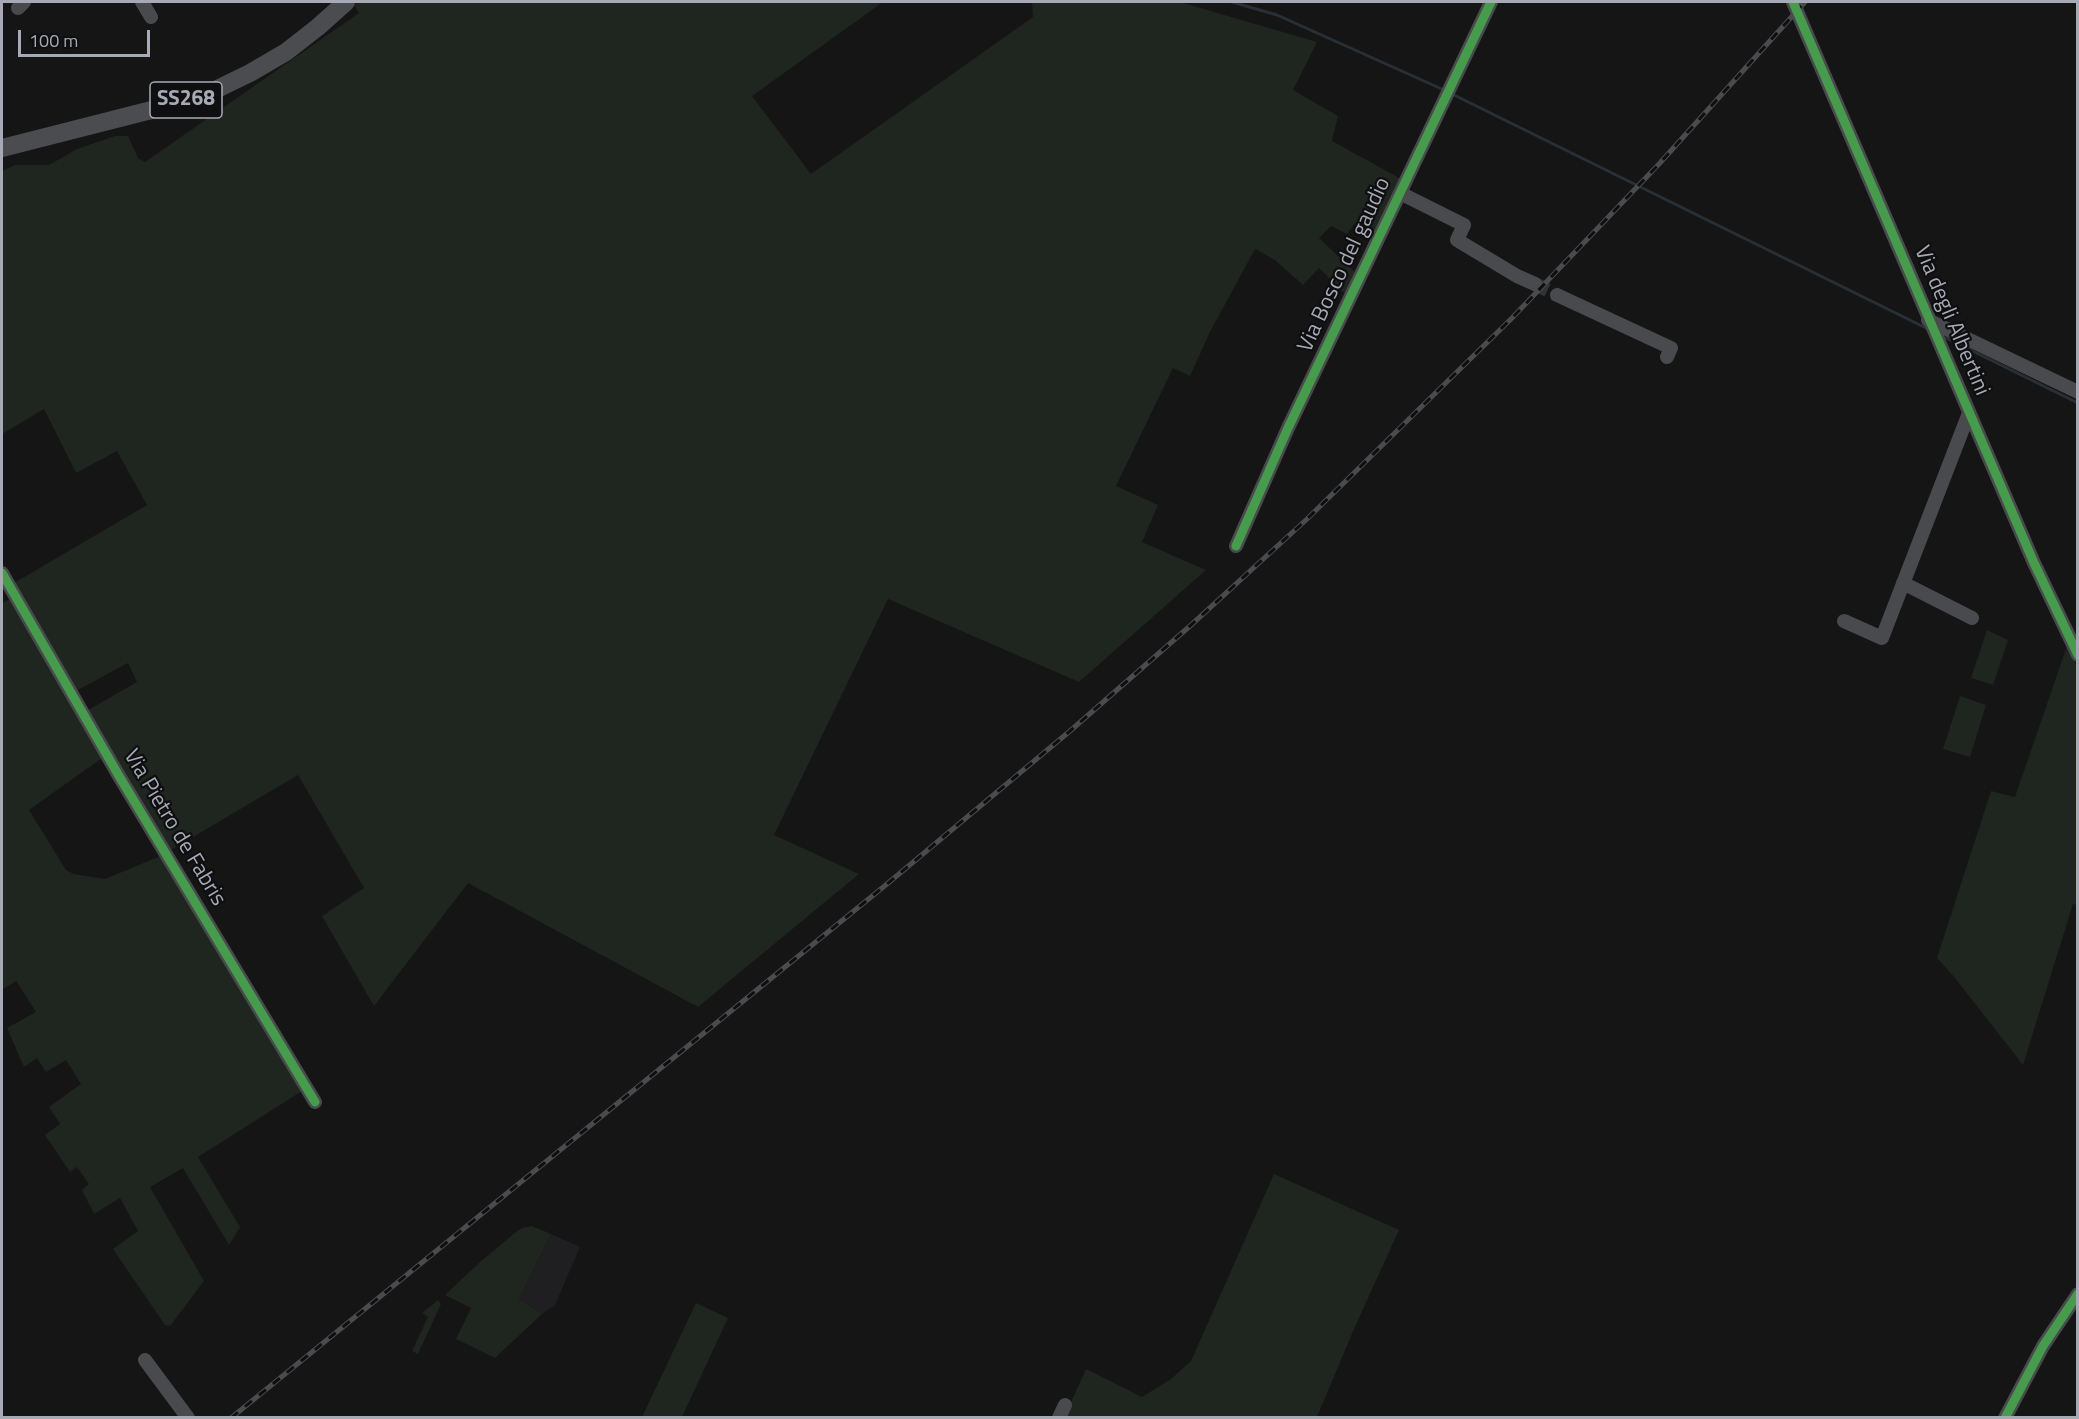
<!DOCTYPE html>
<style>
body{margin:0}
#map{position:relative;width:2079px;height:1419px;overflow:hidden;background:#151515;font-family:"Titillium Web",sans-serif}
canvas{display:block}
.frame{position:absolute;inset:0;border:3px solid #a6aab5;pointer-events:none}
.scale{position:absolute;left:18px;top:30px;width:132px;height:27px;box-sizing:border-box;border:3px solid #a6aab5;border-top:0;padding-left:8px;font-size:18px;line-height:21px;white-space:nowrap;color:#a6aab5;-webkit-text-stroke:4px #0f0f11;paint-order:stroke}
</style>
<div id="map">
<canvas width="2079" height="1419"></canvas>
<div class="frame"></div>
<div class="scale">100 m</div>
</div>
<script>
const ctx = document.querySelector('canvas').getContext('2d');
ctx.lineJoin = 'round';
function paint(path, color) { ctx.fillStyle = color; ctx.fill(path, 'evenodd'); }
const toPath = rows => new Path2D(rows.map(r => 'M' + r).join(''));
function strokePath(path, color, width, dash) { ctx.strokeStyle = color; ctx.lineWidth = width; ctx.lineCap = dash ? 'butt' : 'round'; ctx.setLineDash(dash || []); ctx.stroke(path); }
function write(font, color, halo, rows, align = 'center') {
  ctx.font = font + ' "Titillium Web",sans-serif'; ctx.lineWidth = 4.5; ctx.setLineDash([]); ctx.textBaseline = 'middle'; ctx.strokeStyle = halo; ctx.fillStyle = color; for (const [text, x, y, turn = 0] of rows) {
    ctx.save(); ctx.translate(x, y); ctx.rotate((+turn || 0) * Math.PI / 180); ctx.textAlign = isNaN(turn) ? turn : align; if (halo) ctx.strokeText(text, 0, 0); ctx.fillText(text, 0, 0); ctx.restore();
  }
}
paint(toPath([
 [551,1234,580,1247,555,1305,542,1314,519,1299]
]), '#1f1f21');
paint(toPath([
 [358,2,883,2,752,96,811,174,1033,17,1032,2,1180,2,1317,42,1293,90,1338,116,1332,141,1403,180,1376,235,1355,223,1347,234,1331,226,1319,238,1358,275,1348,297,1319,268,1303,285,1275,260,1255,249,1210,332,1190,376,1173,368,1116,486,1158,505,1142,542,1206,570,1079,682,888,599,774,835,859,874,698,1007,468,883,374,1006,322,916,364,888,298,775,171,850,165,846,88,710,137,682,128,663,76,691,14,583,147,505,117,451,76,473,44,409,2,434,2,171,15,165,49,165,77,149,115,136,128,136,138,158,145,162,359,13,354,5],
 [11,598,105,756,29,810,66,870,74,874,105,879,163,855,302,1091,198,1157,240,1227,229,1245,183,1168,150,1187,204,1281,170,1326,165,1325,113,1249,138,1231,120,1198,94,1214,82,1190,89,1184,77,1167,70,1172,45,1135,60,1124,49,1107,81,1084,66,1060,46,1072,37,1058,24,1067,7,1028,36,1012,16,981,2,990,2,603],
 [1987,630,2008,640,1993,685,1971,678],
 [2067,646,2078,668,2077,905,2073,904,2023,1065,1955,978,1937,958,1991,791,2015,797],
 [1960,696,1986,705,1970,757,1943,749],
 [1274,1174,1399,1230,1354,1329,1317,1417,1064,1418,1086,1369,1142,1397,1171,1379,1191,1361],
 [532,1226,551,1234,519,1299,542,1314,495,1358,456,1339,471,1308,445,1295,479,1263,516,1232,522,1228],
 [438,1300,441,1304,418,1354,412,1351,428,1317,422,1313],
 [696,1303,728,1318,682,1417,642,1417]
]), '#1f251f');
strokePath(toPath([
 [1232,2,1277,15,1444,90],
 [1452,94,1928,329],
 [1942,336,2078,403]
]), '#292f36', 3);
strokePath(toPath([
 [1535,284,1557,295]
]), '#323335', 14, [14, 7]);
strokePath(toPath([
 [142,2,151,17],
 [1793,2,2034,563,2078,655],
 [18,8,24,2],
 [1400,193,1464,225,1457,240,1517,276,1535,284],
 [1557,295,1671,348,1667,357],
 [1928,320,2078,392],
 [1236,546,1288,428,1491,2],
 [2,573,119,776,315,1102],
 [1903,583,1972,618],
 [1844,621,1882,638,1969,413],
 [145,1360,188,1418],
 [1059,1418,1065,1405],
 [2005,1418,2043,1346,2078,1294]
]), '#494a4d', 14);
strokePath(toPath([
 [2,148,175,104,213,91,250,73,286,52,318,27,346,2]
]), '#4b4c4f', 18);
const rail = toPath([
 [231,1418,887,884,1070,731,1190,626,1307,519,1512,318,1659,164,1805,2]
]);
strokePath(rail, '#4a4b4d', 5);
strokePath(rail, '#0f0f11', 3, [9]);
strokePath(toPath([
 [1793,2,2034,563,2078,655],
 [1236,546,1288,428,1491,2],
 [2,573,119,776,315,1102],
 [2005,1418,2043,1346,2078,1294]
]), '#469c4c', 9);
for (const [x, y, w] of [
 [186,100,72]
]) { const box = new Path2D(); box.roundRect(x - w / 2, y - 18, w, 36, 4.5); ctx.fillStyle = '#0f0f11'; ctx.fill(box); strokePath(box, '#a6aab5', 1.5); }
write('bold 21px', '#a6aab5', null, [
 ["SS268",186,100]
]);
write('22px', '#a6aab5', '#0f0f11', [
 ["Via Bosco del gaudio",1345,265,-65],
 ["Via degli Albertini",1951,321,67],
 ["Via Pietro de Fabris",174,828,59]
]);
</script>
